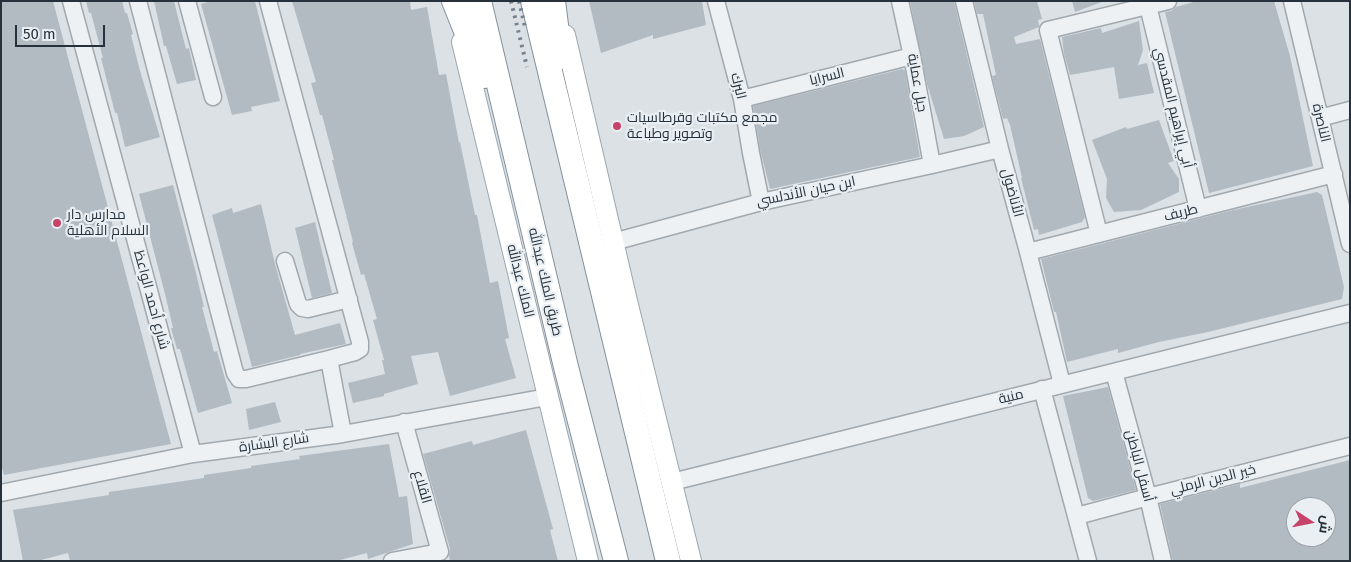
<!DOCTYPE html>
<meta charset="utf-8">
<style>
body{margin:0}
#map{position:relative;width:1351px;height:562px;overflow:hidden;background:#dbe1e5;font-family:"Fira Sans",Cairo,sans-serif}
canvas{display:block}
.frame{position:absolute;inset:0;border:2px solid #26313b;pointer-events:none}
.north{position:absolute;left:1286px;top:497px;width:50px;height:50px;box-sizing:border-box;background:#eaeff3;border:1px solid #9ca3a9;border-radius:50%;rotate:101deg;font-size:14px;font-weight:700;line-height:20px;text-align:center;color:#26313b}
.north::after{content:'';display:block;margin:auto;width:18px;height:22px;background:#c8436a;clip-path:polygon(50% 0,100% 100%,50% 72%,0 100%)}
.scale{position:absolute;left:15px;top:25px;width:90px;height:22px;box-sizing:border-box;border:2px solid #26313b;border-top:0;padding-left:6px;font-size:15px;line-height:18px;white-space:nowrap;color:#26313b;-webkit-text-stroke:4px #eaeff3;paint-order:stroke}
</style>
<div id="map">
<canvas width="1351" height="562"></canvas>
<div class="frame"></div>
<div class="north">ش</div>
<div class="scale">50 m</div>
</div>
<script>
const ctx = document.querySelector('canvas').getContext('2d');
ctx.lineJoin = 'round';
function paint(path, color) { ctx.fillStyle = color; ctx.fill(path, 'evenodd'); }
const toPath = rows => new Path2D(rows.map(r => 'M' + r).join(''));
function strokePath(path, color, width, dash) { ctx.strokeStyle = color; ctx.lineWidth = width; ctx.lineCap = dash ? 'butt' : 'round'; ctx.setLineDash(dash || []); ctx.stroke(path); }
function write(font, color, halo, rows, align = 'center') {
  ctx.font = font + ' "Fira Sans",Cairo,sans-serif'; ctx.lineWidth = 4.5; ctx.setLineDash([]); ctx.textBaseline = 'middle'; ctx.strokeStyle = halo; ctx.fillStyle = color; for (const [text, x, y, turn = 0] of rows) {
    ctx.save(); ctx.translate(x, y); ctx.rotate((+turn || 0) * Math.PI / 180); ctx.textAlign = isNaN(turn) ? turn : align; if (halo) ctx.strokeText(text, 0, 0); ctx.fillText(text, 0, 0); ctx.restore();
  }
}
paint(toPath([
 [1,1,53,1,171,444,4,475,1,464],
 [86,1,122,1,125,13,127,13,133,34,131,35,140,71,160,137,125,147,117,113,115,113,101,58,103,58,91,13,89,13],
 [154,1,174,1,186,49,189,48,196,80,177,84,166,46,164,46],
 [211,1,255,1,280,101,251,107,252,111,232,115,201,4],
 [292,1,410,1,411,10,427,7,439,75,446,74,459,143,460,142,475,215,477,215,490,283,498,281,509,338,505,339,516,378,450,396,438,352,411,356,418,384,384,394,384,396,353,403,348,383,385,374,382,360,384,360,373,320,377,319,364,274,361,275,352,243,353,242,332,160,334,160,322,115,320,115,311,83,316,82],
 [589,1,702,1,706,25,653,39,653,35,601,53],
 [910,1,954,1,984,127,964,136,944,139,927,84],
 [974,1,1037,1,1042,19,1038,20,1039,25,1039,27,1014,37,1016,44,1040,39,1085,217,1082,222,1039,235,1038,229,1034,230,1021,178,1022,178,1018,160,1010,125,1007,118,1003,119,992,76,996,75,983,14,977,14],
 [1072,1,1102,1,1102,2,1075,12],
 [1197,1,1274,1,1290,56,1313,166,1209,193,1165,12,1171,11,1176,7],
 [1139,21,1143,50,1138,65,1147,63,1154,93,1119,99,1114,67,1070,75,1064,54,1062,37,1101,28,1102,33],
 [902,69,905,71,920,157,770,189,760,149,753,106],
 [1159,120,1174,161,1168,163,1179,179,1179,192,1141,210,1114,212,1106,198,1107,179,1092,140,1126,127,1127,129],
 [173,185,196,273,204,307,202,307,214,352,217,351,232,403,198,413,180,349,177,349,171,328,173,328,165,294,139,194],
 [1317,192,1322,195,1344,287,1342,299,1208,332,1159,342,1118,353,1118,349,1067,362,1056,312,1054,312,1041,259,1233,210],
 [261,204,275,264,295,335,340,323,346,344,300,354,300,355,252,367,212,215,232,208,233,213],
 [315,222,332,293,312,298,295,228],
 [1108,387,1136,490,1093,501,1088,498,1063,396],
 [275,402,281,422,249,430,246,409],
 [526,430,553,529,550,530,558,561,450,561,449,556,450,549,423,454,472,441,473,445],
 [389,444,399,497,407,496,413,544,368,559,367,553,336,561,70,561,68,553,37,561,23,561,13,510,109,495,109,492,204,478,204,475,251,468,251,466,300,459,299,456],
 [1350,460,1350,561,1173,561,1160,504,1240,484,1240,488],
 [1296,507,1326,507,1326,537,1296,537]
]), '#b3bbc2');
const minor = toPath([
 [71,1,193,454],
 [138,1,235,373,239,379,246,379,329,359],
 [187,1,213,97],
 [268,1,360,342,360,349,355,352,329,359,343,434],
 [716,1,742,99,751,153,761,202],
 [900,1,912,56,932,165],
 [964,1,1000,149,1028,252,1062,384],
 [1292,1,1350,244],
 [1148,6,1198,209],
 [742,99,912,56],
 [1320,118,1350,110],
 [1099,234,1048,30,1168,1],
 [613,242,761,202,932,165,1000,149],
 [1028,252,1334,174],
 [285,261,298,304,302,308,308,309,349,299],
 [1114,372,1148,497,1163,561],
 [1042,389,1088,561],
 [672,482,1350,313],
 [1,493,193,454,343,434,547,397],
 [1077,516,1148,497,1350,446],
 [392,561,440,552,404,422]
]);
const major = toPath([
 [565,35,627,301,691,561],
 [462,42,588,561]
]);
const highway = toPath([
 [454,1,481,68,484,76],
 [479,1,566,367,616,561],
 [533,1,668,561],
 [553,1,560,57]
]);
strokePath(minor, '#a1a9af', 19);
strokePath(major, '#9ba7b0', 22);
strokePath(highway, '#84909b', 26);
strokePath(minor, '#eef1f4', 16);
strokePath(major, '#fff', 20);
strokePath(highway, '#fff', 24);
strokePath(toPath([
 [511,1,527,67],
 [519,1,525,27]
]), '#76828e', 4, [2.5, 5]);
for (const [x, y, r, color] of [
 [617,126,5,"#c8436a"],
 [57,223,5,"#c8436a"]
]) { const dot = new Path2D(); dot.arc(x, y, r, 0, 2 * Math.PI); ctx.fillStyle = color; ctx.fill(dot); strokePath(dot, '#eaeff3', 2); }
write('14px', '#26313b', '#eaeff3', [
 ["السرايا",827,77,-14],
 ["جبل عماية",917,83,80],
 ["البرك",738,86,76],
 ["أبي إبراهيم المقدسي",1173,108,76],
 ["الناصرة",1321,123,77],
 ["ابن حيان الأندلسي",806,192,-12],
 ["الأناضول",1012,193,75],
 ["طريف",1181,213,-14],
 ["الملك عبدالله",520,281,76],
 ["طريق الملك عبدالله",545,282,77],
 ["شارع أحمد الواعظ",151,300,75],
 ["منية",1011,397,-14],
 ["شارع البشارة",274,443,-8],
 ["أسفل الباطن",1139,466,75],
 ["خير الدين الرملي",1213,480,-14],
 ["القلاع",422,487,74]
]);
write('14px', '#26313b', '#eaeff3', [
 ["مجمع مكتبات وقرطاسيات",627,118],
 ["وتصوير وطباعة",627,134],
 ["مدارس دار",67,215],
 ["السلام الأهلية",67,231]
], 'left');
</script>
